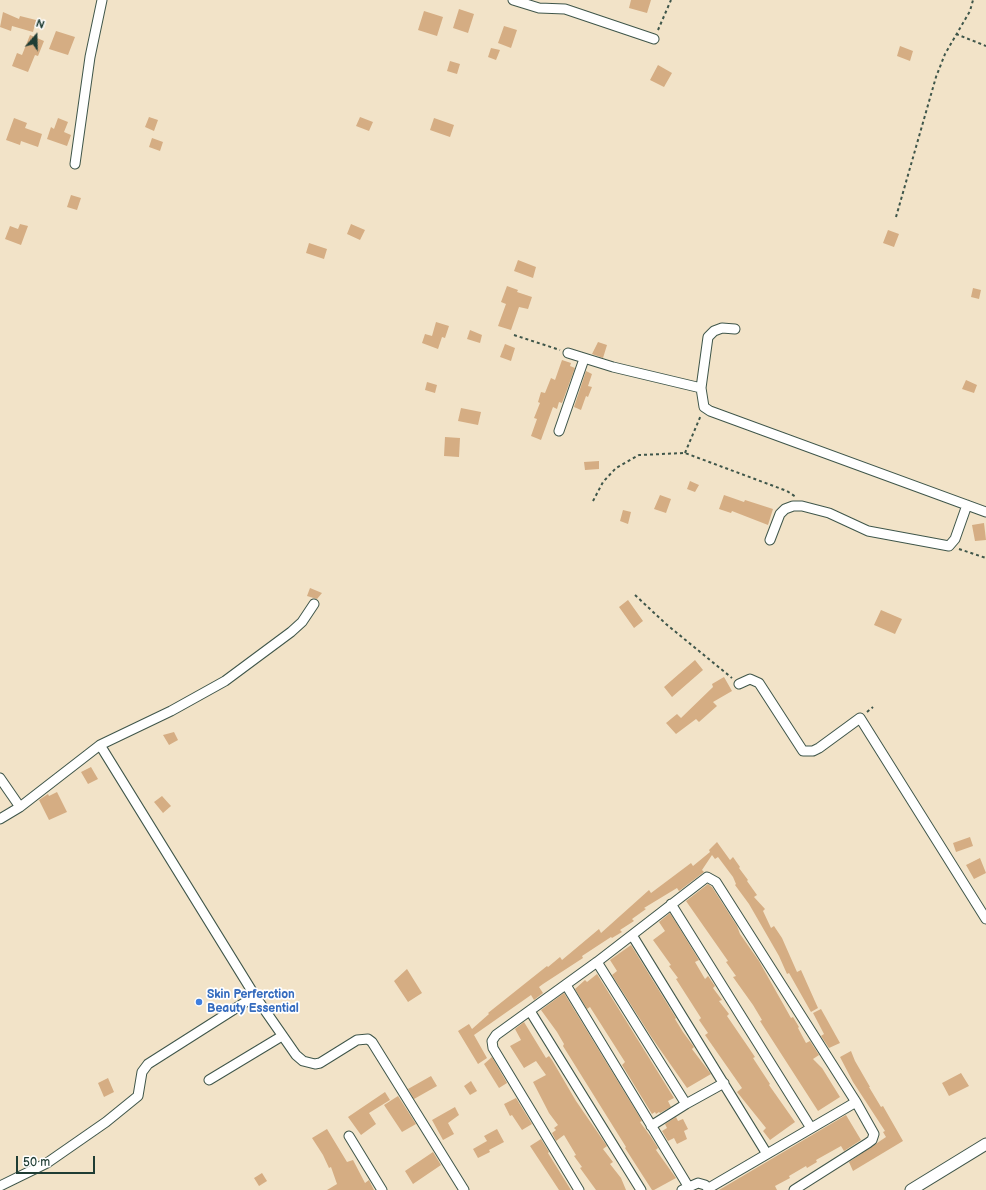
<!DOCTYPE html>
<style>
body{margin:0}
#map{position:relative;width:986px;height:1190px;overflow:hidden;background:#f2e3c8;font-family:"Balsamiq Sans",sans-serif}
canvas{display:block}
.north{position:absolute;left:16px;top:16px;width:40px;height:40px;-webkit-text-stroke:3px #fff;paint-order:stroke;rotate:20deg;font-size:11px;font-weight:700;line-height:16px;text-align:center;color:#1f3d34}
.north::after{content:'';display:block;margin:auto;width:14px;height:18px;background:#1f3d34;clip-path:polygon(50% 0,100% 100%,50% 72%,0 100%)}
.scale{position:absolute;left:16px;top:1156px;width:79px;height:18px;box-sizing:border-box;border:2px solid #1f3d34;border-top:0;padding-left:5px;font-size:12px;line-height:14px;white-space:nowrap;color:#1f3d34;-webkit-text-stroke:3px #fff;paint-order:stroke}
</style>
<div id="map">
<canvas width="986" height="1190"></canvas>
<div class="north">N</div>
<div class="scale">50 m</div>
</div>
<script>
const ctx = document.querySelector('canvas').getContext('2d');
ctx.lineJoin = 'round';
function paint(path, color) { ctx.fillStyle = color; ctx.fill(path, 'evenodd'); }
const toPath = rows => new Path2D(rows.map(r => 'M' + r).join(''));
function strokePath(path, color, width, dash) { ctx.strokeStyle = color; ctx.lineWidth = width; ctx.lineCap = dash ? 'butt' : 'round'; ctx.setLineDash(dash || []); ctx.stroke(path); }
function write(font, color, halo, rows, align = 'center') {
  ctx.font = font + ' "Balsamiq Sans",sans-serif'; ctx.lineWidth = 3.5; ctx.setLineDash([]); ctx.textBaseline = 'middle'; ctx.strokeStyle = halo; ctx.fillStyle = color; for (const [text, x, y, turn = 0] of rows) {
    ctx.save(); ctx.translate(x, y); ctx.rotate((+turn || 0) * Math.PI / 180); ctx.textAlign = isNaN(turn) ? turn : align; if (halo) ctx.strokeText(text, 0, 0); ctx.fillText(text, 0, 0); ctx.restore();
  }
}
paint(toPath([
 [631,0,651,0,647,13,629,8],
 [459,9,474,14,468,33,453,28],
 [424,11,443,17,437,36,418,30],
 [3,12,19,19,20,16,36,20,33,32,12,26,11,31,0,27],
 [504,26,517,30,511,48,498,43],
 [56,31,75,37,68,55,49,49],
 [30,35,44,41,38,56,35,55,28,72,12,66,17,53,22,55],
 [900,46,913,51,910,61,897,56],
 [491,48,500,50,496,60,488,57],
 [450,61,460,64,457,74,447,71],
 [658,65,672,73,664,87,650,80],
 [149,117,158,120,154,131,145,127],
 [360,117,373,122,369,131,356,126],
 [14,118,27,123,25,128,42,134,38,147,21,141,20,145,6,140],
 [58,118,68,122,64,132,71,135,67,146,47,139,51,127,54,129],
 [434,118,454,125,450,137,430,130],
 [152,138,163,142,160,151,149,147],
 [71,195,81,198,77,210,67,207],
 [20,224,28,226,21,245,5,239,10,226,18,229],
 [351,224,365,230,360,240,347,234],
 [888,230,899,234,894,247,883,243],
 [309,243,327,249,324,259,306,253],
 [518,260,536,267,533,278,514,271],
 [507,286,518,290,517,292,532,297,528,309,519,307,511,330,498,326,506,304,501,302],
 [973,288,981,290,979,299,971,297],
 [436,322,449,326,445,338,442,337,438,349,422,343,425,334,432,336],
 [470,330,482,335,480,343,467,339],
 [598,342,607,345,603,358,592,354],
 [505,344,515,348,511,361,500,357],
 [562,360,571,363,570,366,575,368,562,403,559,402,557,409,553,407,541,440,531,436,537,419,534,418,540,403,538,402,541,392,545,393,551,378,555,380],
 [586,371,592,374,588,386,592,387,588,397,586,396,581,410,574,407],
 [966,380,977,385,974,393,962,389],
 [427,382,437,385,435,393,425,390],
 [461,408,481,412,478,425,458,421],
 [445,437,460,438,459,457,444,456],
 [599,461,599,469,585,470,584,462],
 [690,481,699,485,695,492,687,489],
 [660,495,671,499,666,513,654,509],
 [724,495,744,502,745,500,773,509,768,525,732,511,731,513,719,509],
 [623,510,631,512,628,524,620,521],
 [984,523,986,540,975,541,972,525],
 [310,588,322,593,317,599,307,596],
 [628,600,643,621,634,628,619,607],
 [881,610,902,619,895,634,874,625],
 [695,660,703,670,672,697,664,687],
 [724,677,732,691,713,702,717,706,699,722,696,719,676,734,666,723,677,714,681,718,713,687,712,684],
 [174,732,178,740,169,745,163,735],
 [91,767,98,779,88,784,81,772],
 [57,792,67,812,49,820,39,800,48,794,49,796],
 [162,796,171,806,163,813,154,802],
 [970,837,973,846,956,852,953,843],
 [717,842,730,860,733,857,740,867,739,868,748,880,747,881,757,895,754,897,765,909,763,911,771,928,774,926,782,938,797,972,801,970,818,1008,811,1012,789,973,787,974,779,956,749,904,735,885,736,884,733,877,718,857,715,859,712,855,702,870,704,872,679,891,677,888,644,908,646,909,632,919,634,921,620,930,622,932,612,938,611,937,582,956,583,958,543,984,539,987,543,993,534,1000,531,995,474,1035,487,1058,478,1064,458,1031,469,1024,472,1029,489,1014,488,1013,547,966,548,967,560,957,562,960,599,929,601,933,649,890,651,893,691,863,693,866,710,852,709,850],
 [980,858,986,873,974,879,966,865],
 [708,884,712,887,737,926,740,934,759,961,791,1018,793,1017,799,1027,798,1028,806,1043,810,1041,819,1055,813,1059,822,1068,840,1097,818,1111,760,1021,762,1020,753,1005,733,977,736,976,726,962,728,961,686,901],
 [670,913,699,960,695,962,705,979,708,976,715,986,713,988,722,1000,719,1001,729,1014,727,1016,755,1057,753,1058,770,1084,769,1085,795,1122,770,1140,763,1131,766,1128,737,1092,742,1088,705,1035,708,1033,699,1020,701,1018,676,979,678,978,669,966,671,965,653,940,665,931,659,922],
 [631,945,676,1018,675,1019,683,1032,694,1047,692,1049,711,1074,687,1088,652,1038,612,975,617,971,610,960],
 [407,969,422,993,408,1002,394,981],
 [597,974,674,1098,668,1101,671,1107,660,1113,659,1112,656,1114,655,1112,652,1114,622,1065,625,1062,590,1007,587,1009,575,989,585,980,587,982],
 [564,993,642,1121,640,1122,651,1137,658,1148,656,1150,676,1178,654,1190,652,1190,625,1148,626,1147,563,1046,564,1044,557,1032,541,1010],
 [821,1009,840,1043,829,1048,821,1036,824,1034,813,1013],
 [524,1022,546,1058,549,1056,552,1060,576,1101,607,1146,603,1149,613,1162,610,1164,621,1178,626,1190,596,1190,580,1168,582,1167,574,1156,576,1155,564,1135,556,1141,552,1133,556,1130,554,1128,558,1125,549,1113,533,1082,546,1075,536,1061,524,1068,510,1046,521,1040,515,1029],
 [851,1051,855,1061,870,1087,869,1087,881,1107,883,1106,903,1141,853,1171,849,1162,886,1137,883,1132,885,1131,853,1082,840,1057],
 [492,1057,507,1083,499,1088,484,1064],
 [961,1073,969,1086,949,1096,942,1083],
 [431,1076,437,1086,414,1099,408,1089],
 [108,1078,114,1092,104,1097,98,1083],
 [471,1081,477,1091,470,1095,464,1086],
 [385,1092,390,1100,369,1113,376,1124,361,1135,348,1117],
 [398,1096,416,1124,402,1132,384,1105],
 [516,1098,532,1124,522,1130,512,1115,510,1116,504,1104],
 [455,1107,459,1115,448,1123,454,1134,443,1140,432,1120],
 [846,1115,861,1140,844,1151,841,1146,816,1160,817,1162,807,1168,806,1166,789,1176,790,1178,775,1186,777,1190,719,1190],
 [676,1117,678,1121,683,1119,688,1129,684,1131,687,1139,677,1144,674,1138,668,1141,662,1131,667,1128,665,1124],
 [327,1129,347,1162,353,1160,365,1183,369,1180,374,1190,327,1190,337,1184,331,1167,329,1168,323,1155,312,1138],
 [497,1129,504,1142,489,1150,490,1152,478,1158,473,1149,487,1141,484,1136],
 [541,1139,549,1152,548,1153,571,1190,559,1190,530,1146],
 [433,1152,441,1165,413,1184,405,1171],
 [262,1173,267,1181,259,1186,254,1178]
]), '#d5ad83');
const minor = toPath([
 [513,0,539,8,565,9,654,39],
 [75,164,90,57,102,0],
 [735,329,722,328,714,331,708,337,701,388,704,407,710,411,986,512],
 [568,353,613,367,701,388],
 [559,431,584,359],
 [770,540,780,514,785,509,793,506,802,506,829,513,868,531,949,546,955,539,967,505],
 [739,684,750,679,759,683,803,751,813,751,819,748,860,718,986,919],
 [100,745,255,996,296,1055,303,1061,315,1064,320,1063,357,1040,368,1039,372,1042,464,1190],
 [0,778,20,807],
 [0,819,20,807,100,745,171,711,225,681,291,632,302,622,314,604],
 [671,904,811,1128],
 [632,935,767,1154],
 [597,962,686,1104],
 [566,985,688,1186],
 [530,1011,641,1190],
 [209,1080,282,1036],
 [651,1126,686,1104,724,1083],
 [349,1136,382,1190],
 [0,1186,47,1163,106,1122,138,1096,142,1072,148,1064,255,996],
 [709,1188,856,1102],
 [579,1190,493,1048,492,1041,496,1035,597,962,707,877,716,882,856,1102,874,1134,872,1140,868,1143,794,1190],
 [682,1190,698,1183,705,1185,710,1190]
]);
const tertiary = toPath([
 [911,1190,986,1144]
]);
strokePath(minor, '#3f564a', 11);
strokePath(tertiary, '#3f564a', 13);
strokePath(toPath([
 [658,30,671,0],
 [956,34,986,46],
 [896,217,936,77,945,54,970,11,973,0],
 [514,335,560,350],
 [685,453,701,415],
 [593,501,603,482,616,468,639,455,685,453,787,491,796,497],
 [959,549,986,558],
 [635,595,666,624,732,678],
 [867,712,873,707]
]), '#3f564a', 2, [3, 3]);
strokePath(minor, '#fff', 9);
strokePath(tertiary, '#fff', 11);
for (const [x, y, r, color] of [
 [199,1002,4,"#3f7fe0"]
]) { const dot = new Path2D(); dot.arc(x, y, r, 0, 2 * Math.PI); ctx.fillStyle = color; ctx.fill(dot); strokePath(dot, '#fff', 1.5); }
write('bold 12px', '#366cbe', '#fff', [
 ["Skin Perferction",207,995],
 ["Beauty Essential",207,1009]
], 'left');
</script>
